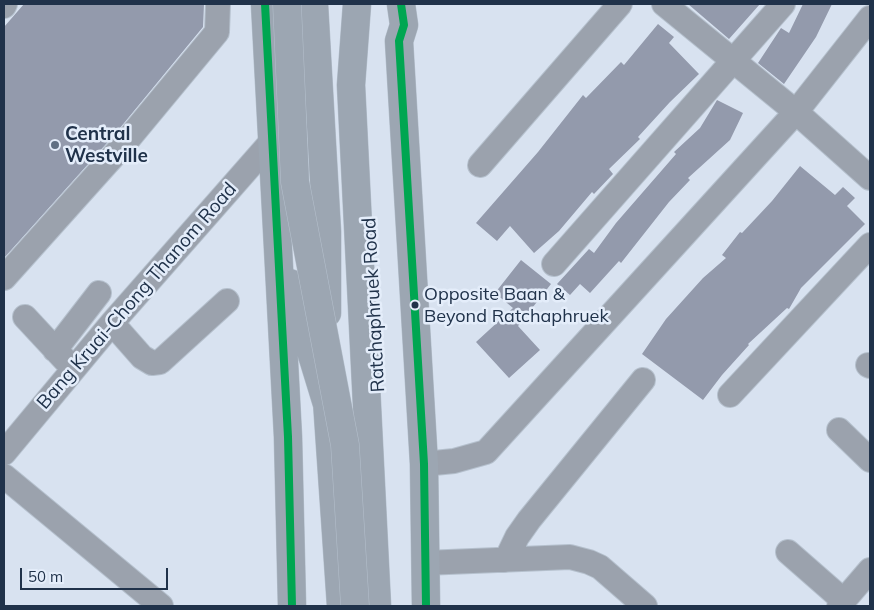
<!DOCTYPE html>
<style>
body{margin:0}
#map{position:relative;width:874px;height:610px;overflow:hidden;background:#d8e2f0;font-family:Mulish,sans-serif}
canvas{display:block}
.frame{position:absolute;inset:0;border:5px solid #20324a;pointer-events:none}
.scale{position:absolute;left:20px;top:568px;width:148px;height:22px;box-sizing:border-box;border:2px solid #20324a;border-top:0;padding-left:6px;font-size:15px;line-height:18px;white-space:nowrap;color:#20324a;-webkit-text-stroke:4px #e4edfa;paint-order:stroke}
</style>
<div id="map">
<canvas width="874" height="610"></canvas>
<div class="frame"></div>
<div class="scale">50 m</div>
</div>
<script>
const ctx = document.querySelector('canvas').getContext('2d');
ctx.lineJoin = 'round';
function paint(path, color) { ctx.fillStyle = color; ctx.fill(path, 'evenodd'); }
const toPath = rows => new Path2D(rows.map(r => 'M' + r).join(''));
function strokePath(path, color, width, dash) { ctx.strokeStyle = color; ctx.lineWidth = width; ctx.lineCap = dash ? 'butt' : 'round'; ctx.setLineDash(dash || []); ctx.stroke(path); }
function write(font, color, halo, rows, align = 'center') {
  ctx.font = font + ' Mulish,sans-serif'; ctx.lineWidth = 5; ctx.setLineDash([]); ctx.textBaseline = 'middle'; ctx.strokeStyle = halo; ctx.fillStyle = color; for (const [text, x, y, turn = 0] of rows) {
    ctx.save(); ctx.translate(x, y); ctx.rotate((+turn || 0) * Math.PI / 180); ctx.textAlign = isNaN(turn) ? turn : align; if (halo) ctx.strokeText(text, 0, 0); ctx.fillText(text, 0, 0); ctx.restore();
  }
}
paint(toPath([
 [24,4,204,4,203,27,115,134,4,258,4,27],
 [688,4,760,4,729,39],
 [803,4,832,4,816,37,784,84,758,63,781,28,789,33],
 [658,24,674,37,669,43,699,74,670,102,638,137,640,139,609,169,613,174,594,194,592,192,559,231,534,253,510,226,497,241,476,223,538,152,583,95,586,98,621,62,624,65],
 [717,100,743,113,730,140,688,178,690,180,669,202,621,263,619,261,590,293,580,284,570,295,557,284,589,249,594,253,616,223,676,154,674,152,700,128],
 [800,166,835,195,843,187,855,198,847,206,865,224,801,288,789,309,787,308,748,344,749,345,722,375,703,400,642,354,666,319,703,278,726,258,722,255,740,232,742,233,772,201],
 [521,260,551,284,518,326,540,350,509,378,476,342,513,308,495,293]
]), '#939aac');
const minor = toPath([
 [664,4,796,112,870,178],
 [4,6,5,4],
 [480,165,620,4],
 [554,264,783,4],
 [4,278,125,143,217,32,218,4],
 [25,317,65,360],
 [112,323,142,357,152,363,160,362,227,301],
 [55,350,99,293],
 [868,365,870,366],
 [730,395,870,245],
 [839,430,870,460],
 [4,453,112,323,272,141],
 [424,464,454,461,486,452,796,112,870,18],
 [4,476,161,606],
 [788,552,844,601],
 [506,560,517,537,529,520,643,380],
 [424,563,570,557,589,562,600,567,645,606],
 [839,606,870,570]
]);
const major = toPath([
 [265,4,288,437,292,606],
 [314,4,327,232,327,313],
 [357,4,351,85,377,606],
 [401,4,404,25,399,41,424,464,426,606],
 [290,283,327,404],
 [327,401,341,606]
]);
strokePath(minor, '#b5c0cd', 26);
strokePath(major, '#b5c0cd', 29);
strokePath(minor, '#9ba2ad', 24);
strokePath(major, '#9ca6b2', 28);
const majorBridge = toPath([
 [287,4,295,182,345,445,355,606]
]);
strokePath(majorBridge, '#b5c0cd', 29, []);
strokePath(majorBridge, '#9ca6b2', 28);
strokePath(toPath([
 [265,4,288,437,292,606],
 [401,4,404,25,399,41,424,464,426,606]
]), '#00a651', 8);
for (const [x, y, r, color] of [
 [55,145,5,"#607084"],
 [415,305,4.5,"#20324a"]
]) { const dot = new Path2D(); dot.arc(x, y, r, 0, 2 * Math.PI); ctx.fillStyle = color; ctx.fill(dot); strokePath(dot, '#e4edfa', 2); }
write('18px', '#20324a', '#e4edfa', [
 ["Opposite Baan &",424,295],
 ["Beyond Ratchaphruek",424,317]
], 'left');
write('bold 19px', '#20324a', '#e4edfa', [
 ["Central",65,134],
 ["Westville",65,156]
], 'left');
write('19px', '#20324a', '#e4edfa', [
 ["Bang Kruai-Chong Thanom Road",137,296,-49],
 ["Ratchaphruek Road",374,305,-93]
]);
</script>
